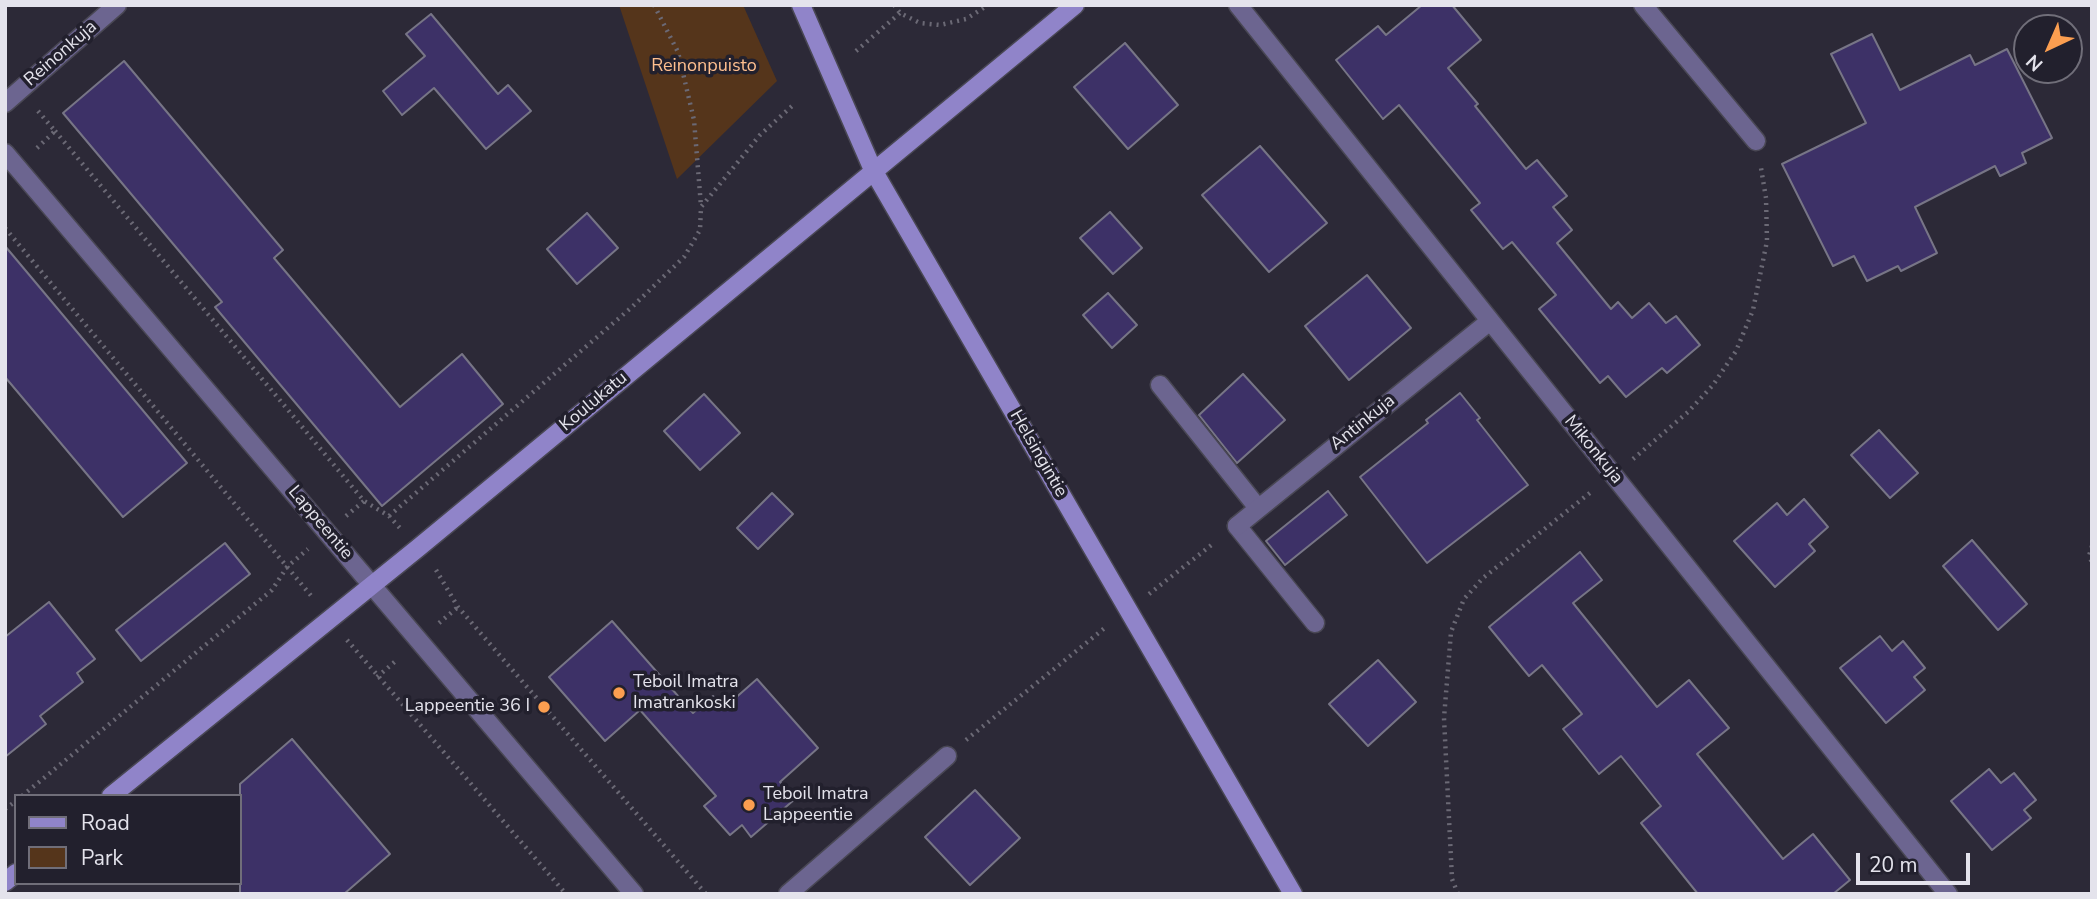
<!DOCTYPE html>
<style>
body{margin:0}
#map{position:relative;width:2097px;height:899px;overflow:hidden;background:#2c2937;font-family:"Nunito Sans",sans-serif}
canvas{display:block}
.frame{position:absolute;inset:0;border:7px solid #e4e3ec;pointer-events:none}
.legend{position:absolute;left:14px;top:794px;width:228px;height:91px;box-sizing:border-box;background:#22202d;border:2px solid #706e79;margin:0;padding:9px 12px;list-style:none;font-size:21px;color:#e4e3ec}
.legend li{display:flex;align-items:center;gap:14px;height:35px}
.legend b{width:35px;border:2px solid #706e79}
.north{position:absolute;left:2013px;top:14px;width:70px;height:70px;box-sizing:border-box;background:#22202d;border:2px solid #706e79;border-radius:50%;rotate:224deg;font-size:19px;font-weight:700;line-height:28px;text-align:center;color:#e4e3ec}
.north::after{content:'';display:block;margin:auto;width:24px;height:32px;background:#fb9e50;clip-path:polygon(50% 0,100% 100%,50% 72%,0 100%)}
.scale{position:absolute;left:1856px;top:853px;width:114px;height:32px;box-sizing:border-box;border:4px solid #e4e3ec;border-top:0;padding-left:9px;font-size:21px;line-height:24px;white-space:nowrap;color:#e4e3ec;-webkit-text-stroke:5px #22202d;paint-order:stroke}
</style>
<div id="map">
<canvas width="2097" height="899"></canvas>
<div class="frame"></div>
<ul class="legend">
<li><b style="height:9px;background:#9084c9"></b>Road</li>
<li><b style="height:19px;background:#55351b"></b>Park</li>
</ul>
<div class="north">N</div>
<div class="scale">20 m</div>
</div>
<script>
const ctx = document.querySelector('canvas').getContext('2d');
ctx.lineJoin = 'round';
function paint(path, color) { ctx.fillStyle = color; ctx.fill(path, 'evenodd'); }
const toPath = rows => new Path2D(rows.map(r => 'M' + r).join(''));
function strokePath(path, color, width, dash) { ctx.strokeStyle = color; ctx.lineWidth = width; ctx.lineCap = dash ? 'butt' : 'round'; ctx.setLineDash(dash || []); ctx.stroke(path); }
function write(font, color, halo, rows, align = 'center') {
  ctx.font = font + ' "Nunito Sans",sans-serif'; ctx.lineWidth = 7; ctx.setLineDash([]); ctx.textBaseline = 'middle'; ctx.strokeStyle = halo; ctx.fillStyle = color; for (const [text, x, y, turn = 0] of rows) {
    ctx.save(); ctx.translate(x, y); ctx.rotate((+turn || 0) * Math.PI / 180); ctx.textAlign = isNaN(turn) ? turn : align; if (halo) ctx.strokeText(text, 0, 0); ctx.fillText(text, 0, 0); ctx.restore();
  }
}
paint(toPath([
 [619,5,743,5,777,81,677,179]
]), '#55351b');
const building = toPath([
 [1422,5,1452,5,1481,40,1448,68,1478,104,1475,106,1526,169,1537,160,1567,196,1553,207,1572,230,1557,243,1611,309,1618,302,1632,318,1649,303,1666,323,1676,316,1700,345,1667,373,1662,368,1626,397,1608,376,1600,383,1539,309,1556,295,1512,242,1503,249,1471,210,1480,203,1399,105,1383,119,1336,60,1378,26,1386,35,1422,5],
 [431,14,498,94,508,85,531,111,486,149,434,88,402,115,383,91,425,56,406,34,431,14],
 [1872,34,1900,90,1970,55,1975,65,2007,49,2052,138,2022,153,2026,163,2000,176,1995,166,1915,207,1937,253,1901,271,1898,266,1867,281,1854,256,1833,266,1782,164,1866,123,1831,54,1872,34],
 [1125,43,1178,105,1128,149,1074,87,1125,43],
 [124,61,283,250,274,258,400,407,462,354,503,404,382,506,215,307,222,302,63,113,124,61],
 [1260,146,1327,223,1269,272,1202,195,1260,146],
 [1110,212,1142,248,1113,274,1080,238,1110,212],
 [587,213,618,248,577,284,547,249,587,213],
 [5,246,187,463,123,517,5,377,5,246],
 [1367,275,1411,328,1349,380,1305,326,1367,275],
 [1108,293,1137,325,1112,348,1083,315,1108,293],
 [1243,374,1285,420,1237,463,1199,415,1243,374],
 [1460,393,1480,418,1477,420,1528,485,1427,563,1360,477,1428,423,1426,420,1460,393],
 [704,394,740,433,700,470,664,431,704,394],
 [1879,430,1918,473,1890,498,1851,455,1879,430],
 [1328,491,1347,515,1285,565,1266,541,1328,491],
 [772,493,793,514,758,549,737,528,772,493],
 [1804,499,1828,527,1809,544,1815,551,1775,587,1734,541,1777,503,1787,515,1804,499],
 [1972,540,2027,604,1998,630,1943,566,1972,540],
 [225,543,250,574,141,661,116,630,225,543],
 [1580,552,1602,580,1573,603,1657,707,1689,680,1729,728,1697,754,1783,859,1813,834,1850,880,1833,894,1698,894,1641,823,1661,806,1621,756,1599,774,1563,729,1582,714,1542,665,1529,676,1489,627,1580,552],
 [49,602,95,659,77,673,83,682,40,716,46,724,5,757,5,637,49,602],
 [612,621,693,713,713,696,724,708,757,679,818,748,780,782,795,799,751,837,742,825,730,835,704,806,716,796,640,710,605,741,549,677,612,621],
 [1880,636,1892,651,1903,641,1925,668,1914,677,1925,690,1886,723,1840,668,1880,636],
 [1378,660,1416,702,1368,746,1329,704,1378,660],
 [292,739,390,854,344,894,240,894,240,784,292,739],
 [1989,769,2001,783,2014,773,2036,800,2024,810,2031,818,1992,850,1951,801,1989,769],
 [975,790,1020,838,970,885,925,837,975,790]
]);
paint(building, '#3d3167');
strokePath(building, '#777586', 2);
const lane = toPath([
 [1643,5,1756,141],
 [1160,385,1258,508],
 [1237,526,1315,623]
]);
const street = toPath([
 [1238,5,1948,894],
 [5,103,117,5],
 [5,153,634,894],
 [1237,526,1490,321],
 [788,894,947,756]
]);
const secondary = toPath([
 [801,5,873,170,1293,894],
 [111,796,418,548,1075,5],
 [5,882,16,873]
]);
strokePath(lane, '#494754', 21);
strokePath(street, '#494754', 21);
strokePath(secondary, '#494754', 21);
strokePath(toPath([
 [654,5,678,52,694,120,701,206],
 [894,5,900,13,920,23,940,25,966,19,988,5],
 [856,51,900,13],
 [55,131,364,501,389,516,400,528],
 [37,148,55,131,38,111],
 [5,228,313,598],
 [1633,459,1688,412,1713,385,1736,351,1753,310,1767,241,1766,198,1761,168],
 [346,516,364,501],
 [389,516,632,307,684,257,700,230,701,207,760,135,792,106],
 [2092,546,2089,556,2092,562],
 [436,570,458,607,706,894],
 [1149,594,1214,543],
 [439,623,458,607],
 [347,640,566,894],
 [377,677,398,659],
 [966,740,1106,627],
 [22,796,272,590,287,567,308,549],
 [5,809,16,801],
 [1458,894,1452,879,1444,718,1451,632,1464,599,1483,578,1591,492]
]), '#6b6975', 4.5, [2, 5]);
strokePath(lane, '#6c6590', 18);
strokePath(street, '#6c6590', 18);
strokePath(secondary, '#9084c9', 18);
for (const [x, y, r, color] of [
 [619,693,7,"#fb9e50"],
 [544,707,7,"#fb9e50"],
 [749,805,7,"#fb9e50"]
]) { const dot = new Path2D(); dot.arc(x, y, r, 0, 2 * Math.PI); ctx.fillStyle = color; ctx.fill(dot); strokePath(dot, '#22202d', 2.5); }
write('18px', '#e4e3ec', '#22202d', [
 ["Reinonkuja",61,54,-41],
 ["Koulukatu",594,402,-40],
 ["Antinkuja",1363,423,-39],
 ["Mikonkuja",1593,450,51],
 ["Helsingintie",1038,454,60],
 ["Lappeentie",320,523,50]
]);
write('18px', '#ffbf8f', '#22202d', [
 ["Reinonpuisto",704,67]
]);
write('18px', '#e4e3ec', '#22202d', [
 ["Teboil Imatra",633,683],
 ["Imatrankoski",633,704],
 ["Lappeentie 36 I",530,707,"right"],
 ["Teboil Imatra",763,795],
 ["Lappeentie",763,816]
], 'left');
</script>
